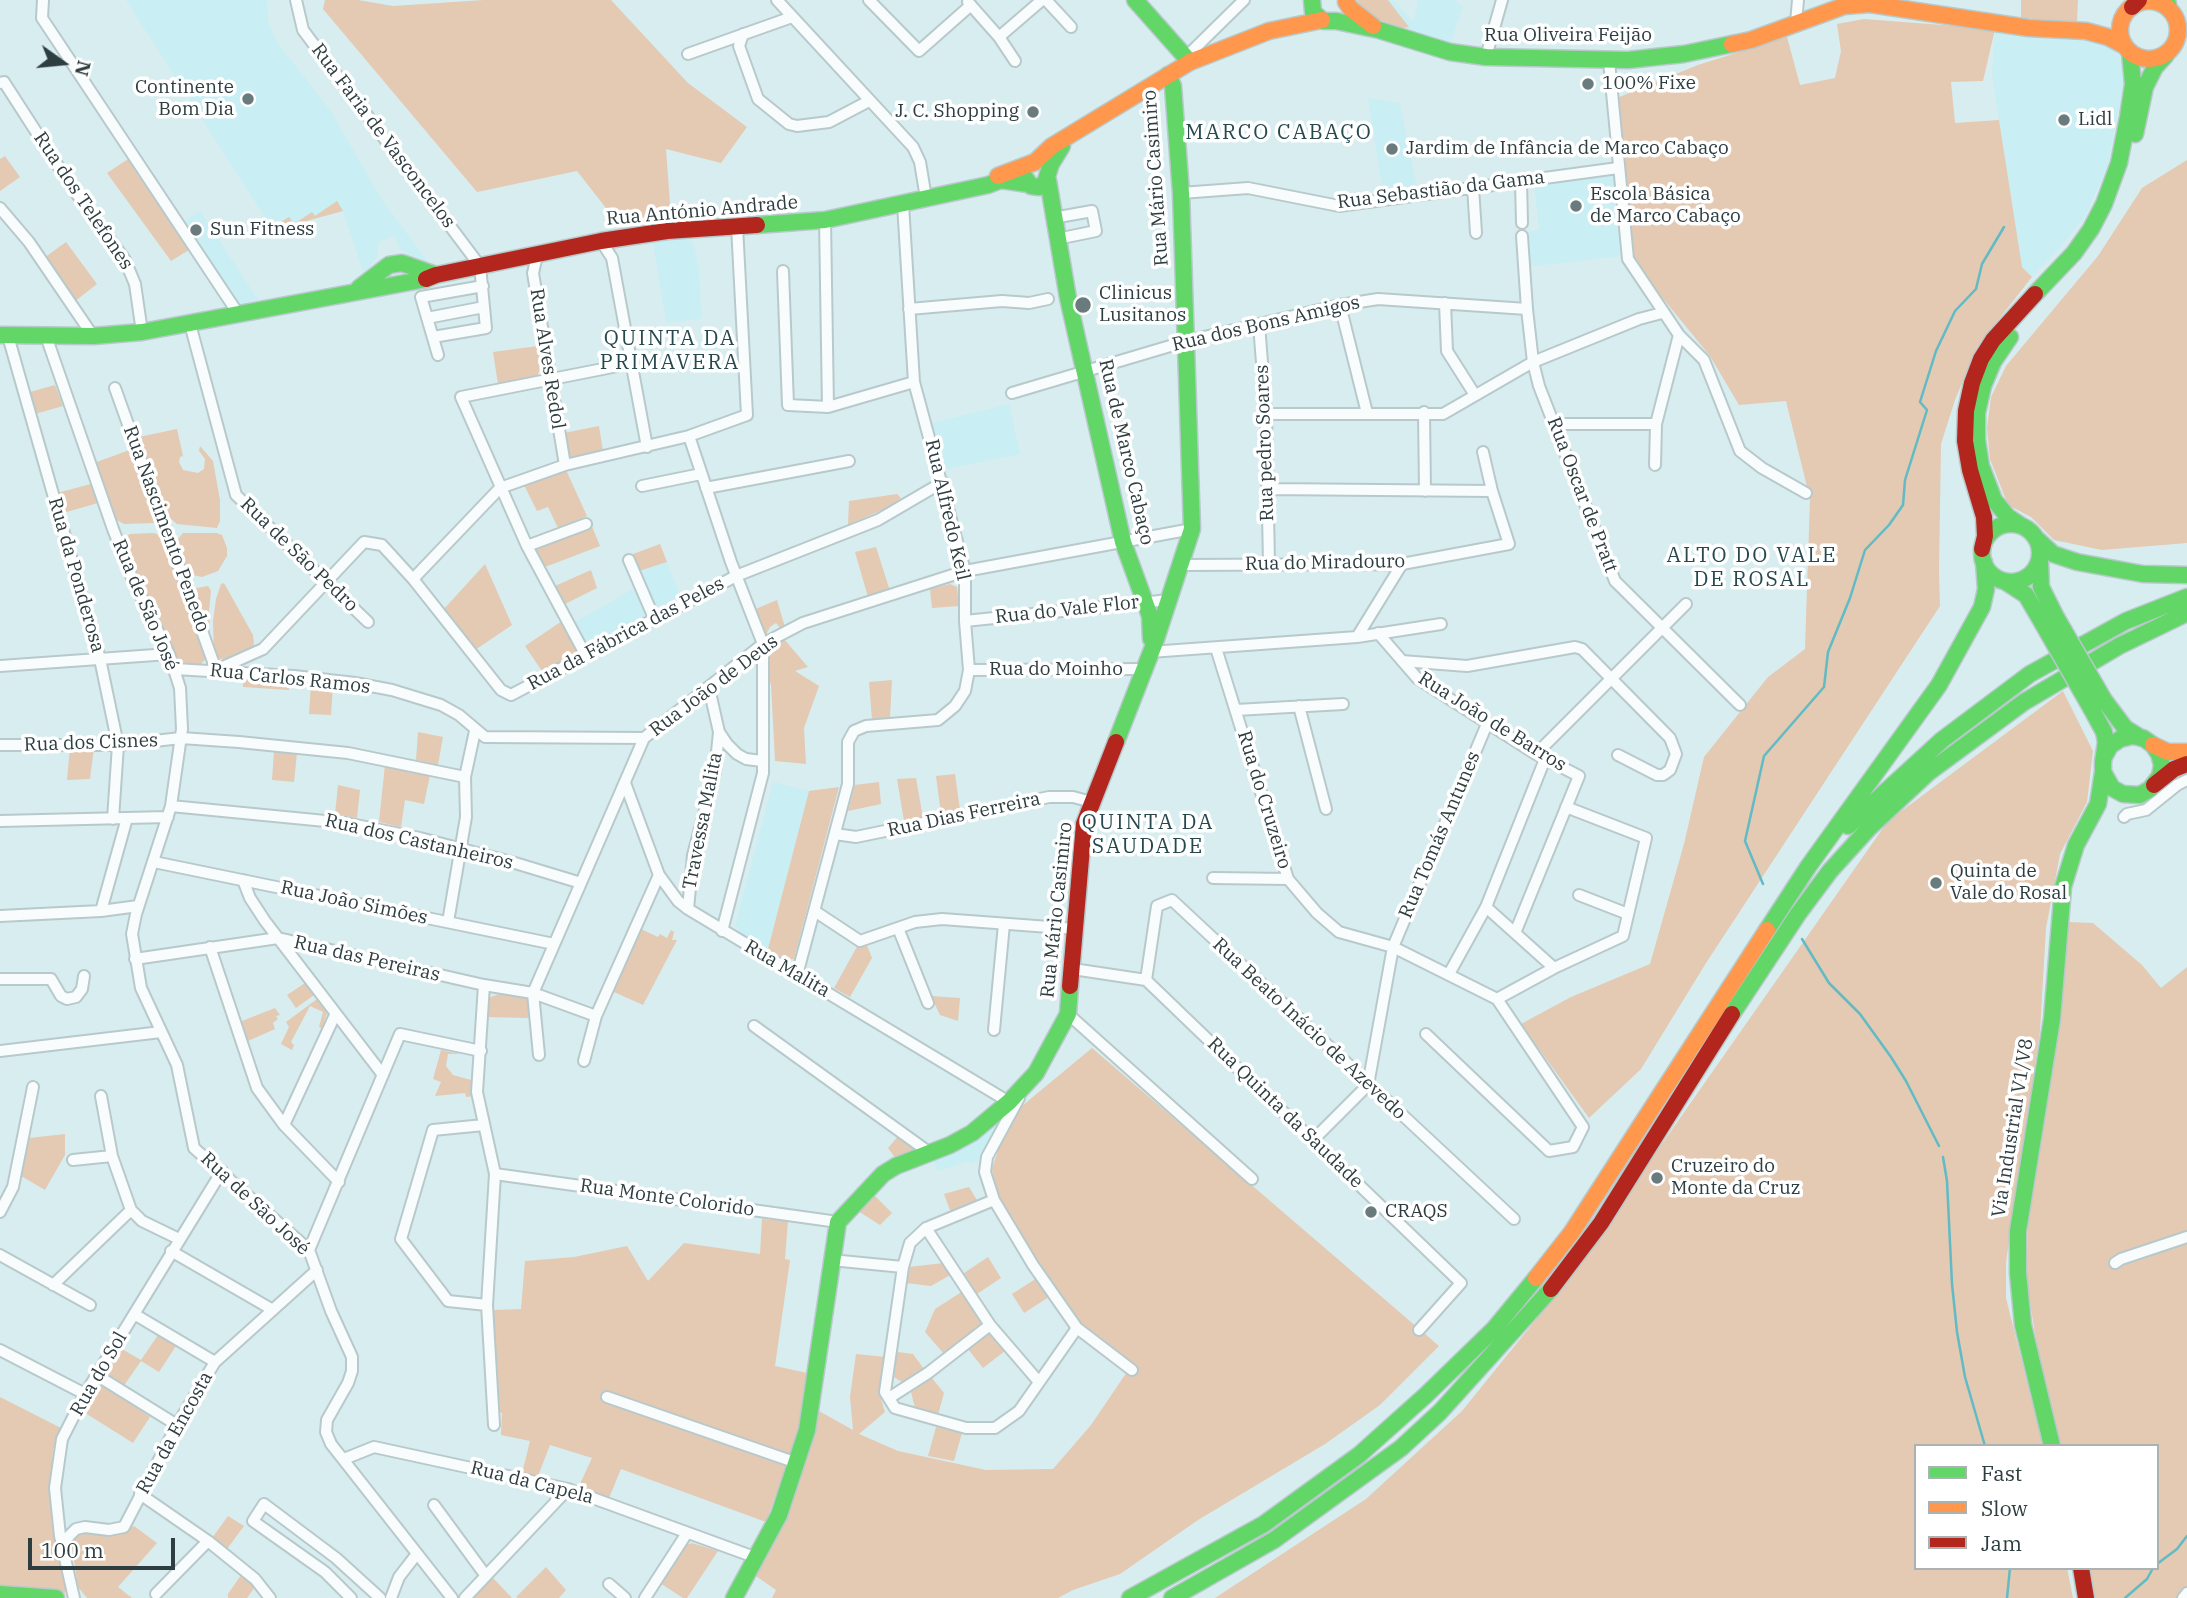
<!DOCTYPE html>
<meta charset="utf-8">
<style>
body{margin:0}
#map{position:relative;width:2187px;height:1598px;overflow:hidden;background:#d8edf0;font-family:"IBM Plex Serif",serif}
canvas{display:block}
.legend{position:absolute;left:1914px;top:1444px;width:245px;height:126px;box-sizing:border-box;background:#fff;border:2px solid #abb2b3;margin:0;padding:9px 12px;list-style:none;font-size:21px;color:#2e3e40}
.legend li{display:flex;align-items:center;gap:14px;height:35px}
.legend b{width:35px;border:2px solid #abb2b3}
.north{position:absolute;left:28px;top:28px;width:70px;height:70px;-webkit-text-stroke:5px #fff;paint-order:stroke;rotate:105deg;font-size:19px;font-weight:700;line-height:28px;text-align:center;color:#2e3e40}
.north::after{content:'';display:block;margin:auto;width:24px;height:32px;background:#2e3e40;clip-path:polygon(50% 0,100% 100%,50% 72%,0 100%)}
.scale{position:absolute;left:28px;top:1538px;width:147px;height:32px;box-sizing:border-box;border:4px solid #2e3e40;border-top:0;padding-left:9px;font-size:21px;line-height:24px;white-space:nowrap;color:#2e3e40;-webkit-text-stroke:5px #fff;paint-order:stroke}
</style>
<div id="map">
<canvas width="2187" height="1598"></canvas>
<ul class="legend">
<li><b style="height:9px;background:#63d668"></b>Fast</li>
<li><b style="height:9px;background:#ff974d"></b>Slow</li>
<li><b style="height:9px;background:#b3261e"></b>Jam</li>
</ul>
<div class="north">N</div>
<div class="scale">100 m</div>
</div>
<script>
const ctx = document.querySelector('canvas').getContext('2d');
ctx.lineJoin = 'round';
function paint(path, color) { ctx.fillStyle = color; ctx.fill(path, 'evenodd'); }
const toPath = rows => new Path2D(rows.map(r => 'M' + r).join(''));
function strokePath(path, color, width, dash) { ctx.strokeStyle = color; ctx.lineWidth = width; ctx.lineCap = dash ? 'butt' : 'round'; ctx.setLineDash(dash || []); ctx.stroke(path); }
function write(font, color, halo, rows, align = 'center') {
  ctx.font = font + ' "IBM Plex Serif",serif'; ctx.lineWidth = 7; ctx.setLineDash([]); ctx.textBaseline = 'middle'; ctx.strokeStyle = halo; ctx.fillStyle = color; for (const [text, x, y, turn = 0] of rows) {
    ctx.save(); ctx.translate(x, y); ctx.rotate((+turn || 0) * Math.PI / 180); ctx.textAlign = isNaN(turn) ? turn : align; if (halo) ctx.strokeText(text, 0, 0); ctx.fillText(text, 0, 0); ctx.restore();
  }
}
paint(toPath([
 [126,0,267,0,268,20,276,41,330,110,381,198,429,264,400,250,395,236,380,241,378,246,378,256,367,269,363,271,343,211,273,230],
 [1353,0,1357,0,1360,6,1409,26,1388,0,1394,0,1412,21,1415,16,1418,0,1453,0,1463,6,1449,47,1379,24],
 [1995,29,2054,38,2096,40,2114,49,2126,69,2108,165,2096,192,2086,215,2060,248,2032,277,2022,267,1992,75],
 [1368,98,1400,103,1417,189,1383,194],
 [1613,173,1620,256,1527,267,1528,232,1539,229,1534,182],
 [200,211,258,300,239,304,184,222],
 [684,239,693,242,699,269,701,319,666,322,653,242],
 [1009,404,1020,454,946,469,932,423],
 [667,562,680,596,654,609,640,571],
 [636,587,646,615,593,645,587,644,574,623],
 [773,782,809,791,768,949,738,931,739,927,735,926],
 [1006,1116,977,1162,971,1164,970,1161,937,1171,933,1158,997,1119]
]), '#c9eef3');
paint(toPath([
 [325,0,358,0,393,6,484,0,611,0,688,83,747,127,721,163,666,149,671,217,620,226,577,171,477,192,323,9],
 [1357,0,1388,0,1409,27,1402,28,1379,20,1360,6],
 [2021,0,2078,0,2077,22,2021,18],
 [1864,19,1995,29,1983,81,1951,82,1955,123,1999,120,2022,267,2032,277,1977,347,1955,400,1941,444,1939,571,1940,606,1706,963,1641,1069,1589,1118,1521,1024,1571,997,1650,964,1684,844,1704,757,1768,677,1805,649,1810,499,1786,401,1739,405,1710,356,1634,263,1617,98,1698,65,1787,37,1800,85,1835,78,1841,51,1837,24],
 [5,156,20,177,0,191,0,159],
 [128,159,189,250,171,261,107,173],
 [2187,160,2187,543,2102,550,2054,540,2031,517,2008,505,1990,459,1987,428,1991,397,2006,366,2098,256,2142,188],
 [337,201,343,211,273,230,271,228,289,217,294,224,312,212,315,216],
 [66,242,97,284,74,302,44,258],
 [538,346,541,367,537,376,498,384,493,352],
 [55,385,63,406,35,414,30,392],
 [599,426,603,451,568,458,564,433],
 [177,429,183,456,180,457,179,462,183,470,198,473,204,469,205,459,199,451,200,446,213,461,220,500,220,521,217,528,177,524,167,516,139,437],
 [135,448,158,521,156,523,124,524,115,519,94,463],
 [566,470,587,516,558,528,548,507,537,511,524,485],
 [91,484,98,503,63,513,57,493],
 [897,494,901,498,891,506,848,525,849,501],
 [591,524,600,546,545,567,535,547],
 [154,533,164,537,207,657,201,664,185,663,178,660,138,581,124,544,125,537,130,534],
 [183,533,217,533,222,535,227,548,227,556,218,571,202,577,188,574,176,541],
 [660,544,667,562,639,571,633,554],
 [876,547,890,591,868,597,855,552],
 [485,564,512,625,475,650,443,610],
 [591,570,597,588,565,604,555,586],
 [224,583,253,635,254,644,253,648,239,657,220,659,214,653,213,621,216,599,221,584],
 [950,584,957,587,959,606,932,608,930,589],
 [208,586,211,591,209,611,210,640,192,589],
 [777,600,785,627,781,629,776,623,770,627,765,637,757,639,746,613],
 [562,621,577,652,574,656,544,674,525,646],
 [784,639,808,667,795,671,819,686,804,728,806,764,775,761,771,684,765,677,767,649],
 [243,678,290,682,289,690,243,687],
 [892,680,890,717,872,720,869,682],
 [311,684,333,686,331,715,309,714],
 [2063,691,2093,751,2087,802,2060,854,2046,928,2040,1031,2006,1262,2006,1298,2043,1446,1916,1446,1916,1568,2067,1568,2073,1598,1215,1598,1366,1499,1462,1411,1559,1291,1888,821],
 [418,732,443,737,438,765,416,760],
 [70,747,94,747,90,779,67,780],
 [274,751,297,753,294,782,272,780],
 [385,765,430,775,424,804,405,800,401,827,379,822],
 [955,774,960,810,941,814,936,776],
 [916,778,923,818,904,821,897,779],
 [879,782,881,804,848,811,855,785],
 [338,785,360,790,357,818,335,814],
 [839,787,794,959,787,960,768,949,809,791],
 [2068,922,2093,923,2142,965,2161,988,2187,967,2187,1598,2094,1598,2089,1568,2157,1568,2157,1446,2061,1446,2043,1377,2035,1334,2027,1283,2028,1224,2059,1031],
 [641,929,658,937,660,934,667,938,671,930,674,932,672,940,677,940,643,1005,614,992],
 [866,943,872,958,850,997,834,988,858,945],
 [305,983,314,995,296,1008,287,995],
 [499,994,527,998,530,1018,487,1017,488,998],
 [931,996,960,998,958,1021,940,1015],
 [317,999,327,1013,322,1028,319,1027,323,1012,310,1006,291,1042,294,1045,292,1050,281,1044,289,1027,286,1022],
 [275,1008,280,1015,276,1016,278,1019,273,1023,275,1029,248,1041,242,1021],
 [1092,1048,1439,1346,1380,1405,1325,1444,1198,1520,1120,1574,1073,1590,1058,1598,772,1598,776,1590,753,1574,817,1410,853,1430,850,1397,856,1354,885,1357,880,1396,885,1412,859,1434,898,1451,986,1470,1053,1469,1091,1425,1131,1366,1081,1328,1009,1218,997,1192,992,1169,1002,1138,1022,1106],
 [441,1050,460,1054,448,1054,446,1066,453,1075,471,1080,474,1070,474,1096,466,1097,465,1093,435,1096,441,1082,433,1079],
 [65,1134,65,1155,45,1190,21,1176,29,1138],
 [900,1134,917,1147,917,1151,896,1159,888,1148],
 [969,1187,978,1202,951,1213,944,1194],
 [872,1193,892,1213,880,1225,858,1211],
 [762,1219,788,1221,785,1259,790,1260,775,1366,812,1374,804,1416,766,1522,621,1469,609,1498,579,1486,592,1458,550,1445,538,1476,522,1473,530,1441,501,1435,502,1413,495,1410,493,1310,521,1309,525,1261,574,1257,627,1246,648,1281,684,1243,760,1254],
 [988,1257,1001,1278,977,1294,964,1273],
 [944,1263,952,1274,931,1286,906,1283,908,1267],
 [1037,1278,1049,1297,1024,1313,1012,1294],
 [963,1291,981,1319,981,1325,944,1354,925,1332,935,1309],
 [990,1333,1005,1351,983,1368,968,1349],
 [158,1335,176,1346,159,1372,141,1361,123,1387,111,1379,108,1371,122,1349,141,1360],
 [897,1352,913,1354,924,1369,905,1384,894,1377],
 [932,1378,944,1393,938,1415,915,1408,911,1392],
 [105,1385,150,1417,133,1443,82,1411,99,1386],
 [0,1397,61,1428,53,1450,50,1497,52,1520,67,1586,65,1593,55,1595,0,1588],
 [936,1427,962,1433,954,1461,928,1456],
 [228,1516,244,1526,227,1549,212,1538],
 [134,1526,157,1543,118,1587,132,1598,87,1598,78,1587,71,1540,79,1533,116,1535],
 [692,1543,718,1551,687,1598,683,1598,660,1583,686,1545],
 [546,1567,566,1590,559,1598,518,1598,516,1597],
 [241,1575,255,1587,247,1598,228,1598,228,1594],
 [492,1577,512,1598,472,1598]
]), '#e4c9b3');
strokePath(toPath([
 [1763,884,1745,841,1764,756,1824,687,1828,652,1850,598,1865,550,1889,525,1903,505,1905,480,1927,410,1920,402,1936,351,1955,311,1976,289,1982,264,2004,227],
 [1802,939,1829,983,1860,1014,1891,1057,1906,1081,1939,1146],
 [1943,1157,1947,1181,1952,1284,1957,1332,1965,1377,1985,1446],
 [2157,1564,2177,1549,2187,1536],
 [2007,1598,2010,1568],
 [2125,1598,2147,1579,2153,1568]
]), '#60bbc5', 2.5);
const street = toPath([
 [43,0,42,18,239,315],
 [296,0,303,30,480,266,486,328,433,337],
 [777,0,913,147,920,162,926,198],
 [869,0,919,51,971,5],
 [1046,0,1071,27],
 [968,2,999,37,1042,0],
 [1796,23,1798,0],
 [743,34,739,46,758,99,789,124,797,126,829,122,869,101],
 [999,37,1015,61],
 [688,54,792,17],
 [1187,56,1244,0],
 [1486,57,1502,0],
 [1609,61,1628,259,1679,335,1704,360,1740,451,1762,468,1806,493],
 [0,83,4,82,71,186,125,260,135,284,142,332],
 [1521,181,1522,223],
 [1473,187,1476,233],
 [1181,193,1248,188,1339,206,1618,168],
 [0,208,29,242,93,336],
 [1053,218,1092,211,1096,231,1057,239],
 [825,220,828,407,914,382],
 [1522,236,1527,309,1533,362,1539,386,1615,581,1740,705],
 [601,241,612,258,647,447],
 [541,254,536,260,533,273,565,465],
 [783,271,788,405,828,407],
 [1445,303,1447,351,1475,395],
 [1340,305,1367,413],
 [909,309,1002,301,1029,303,1048,299],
 [427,318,484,307],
 [190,324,236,495,368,622],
 [1259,324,1266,414,1269,563],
 [8,336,100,659,118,745,113,819],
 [46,336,113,529,132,578,169,654,180,688,182,729,171,806,136,914,132,934,141,988,177,1065,194,1148,309,1250,331,1311,352,1357,352,1371,348,1383,327,1420,326,1432,331,1444,452,1598],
 [438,355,421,297,483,286],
 [115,388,216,670,263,649,364,542,382,545,413,579,501,690,511,695,736,576,878,520,943,482],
 [1012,393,1187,341,1340,305,1378,299,1527,309],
 [1424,412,1425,491],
 [1266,414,1443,414,1533,362,1639,319,1662,313],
 [1555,424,1656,424],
 [689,436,731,562,763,644,763,773,722,931],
 [1655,465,1656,424,1679,335],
 [642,486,701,474],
 [706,488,849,461],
 [1267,489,1492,491],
 [527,546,586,524],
 [629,560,654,618],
 [1180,565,1402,564,1509,544,1492,491,1483,452],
 [413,579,500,488,565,465,689,436,747,415,737,226],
 [965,621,1169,600],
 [1378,633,1417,678,1536,754,1579,776,1515,933],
 [1357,637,1402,564],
 [1216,648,1288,879,1317,913,1339,932,1393,947,1497,999,1583,1127,1573,1147,1549,1151,1426,1034],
 [1150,652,1357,637,1441,624],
 [585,654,527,546,461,397,633,363],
 [1402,661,1467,666,1575,647,1582,649,1670,738,1676,754,1670,770,1663,775,1657,775,1618,755],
 [0,666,169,654],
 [175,669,294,676,355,683,392,690,441,705,459,715,485,737,644,738],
 [969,670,1143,669],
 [709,688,719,732,727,744,737,754,746,759,762,761],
 [1299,706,1326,809],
 [1236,710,1343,704],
 [0,745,118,745,181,738,239,742,348,753,465,777,475,731],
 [1536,754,1686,604],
 [625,783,659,875,678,901,688,909,1009,1102],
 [171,806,346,823,420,838,515,863,581,883],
 [2124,817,2127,814,2146,810,2177,785,2187,780],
 [0,821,168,817],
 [835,834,856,837,1049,797,1073,797,1092,802],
 [154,862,554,944],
 [1213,878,1288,879],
 [243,880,250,898,265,921,383,1075],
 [1579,895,1628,914],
 [1486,907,1554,968],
 [688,909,693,855,715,772,719,732],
 [101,911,127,818],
 [816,912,860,941,915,922,942,919,1076,929],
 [0,916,101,911,138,906],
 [448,922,466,817,465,777],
 [898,928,928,1003],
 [210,947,257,1088,284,1125,339,1182],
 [135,959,278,938,484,985,533,993,596,1016],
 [1073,969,1146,980,1461,1283,1419,1330],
 [1449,974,1486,907,1545,759],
 [797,975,848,784,848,742,854,731,866,726,938,720,955,706,965,691,969,670,965,621,965,571,914,382,903,204],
 [0,979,51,979,61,996,67,999,76,997,82,989,84,976],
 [1146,980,1157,906,1172,900,1514,1219],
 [484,985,477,1092,495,1174,487,1305,494,1425],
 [1497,999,1554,968,1623,936,1646,838,1566,807],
 [1068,1014,1252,1179],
 [754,1026,930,1153],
 [994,1030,1004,924],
 [0,1051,161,1032],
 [539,1055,533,993,644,738,763,644,803,623,965,571,1192,529],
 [584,1061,596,1016,659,875],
 [101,1096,112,1156,131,1210,142,1221,179,1239],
 [1019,1098,987,1157,985,1172,994,1200,1033,1265,1077,1328,1132,1370],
 [284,1125,335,1015],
 [484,1125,433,1130,401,1239,448,1301,487,1305],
 [1313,1140,1368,1085,1393,947,1487,724],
 [73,1160,112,1156],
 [495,1174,838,1222],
 [994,1200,926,1228,910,1243,903,1267,885,1392,895,1408,966,1428,995,1428,1019,1411,1077,1328],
 [0,1212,13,1187,33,1087],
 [926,1228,990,1325,1039,1382],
 [309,1250,400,1034,481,1051],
 [171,1251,273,1310],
 [0,1255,90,1305],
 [831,1260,903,1267],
 [2115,1263,2121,1259,2187,1237],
 [53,1285,131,1210],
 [134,1314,215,1362],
 [0,1350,85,1394],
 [98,1376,177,1425],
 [607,1397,797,1463],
 [889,1398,928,1373,990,1325],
 [344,1459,374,1447,568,1489,757,1558],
 [140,1494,208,1541,255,1579,270,1598],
 [434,1505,486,1576],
 [61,1544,76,1529,85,1527,109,1530,124,1527,177,1425,215,1362,317,1270],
 [609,1584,625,1598],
 [156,1594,208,1541],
 [74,1598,60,1536,55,1488,62,1439,85,1394,222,1171],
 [351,1598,325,1572,253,1521,264,1504,336,1558,380,1598],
 [391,1598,399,1577,416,1555],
 [465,1598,568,1489],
 [645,1598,687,1533],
 [2183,1598,2187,1593]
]);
const fast = toPath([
 [1135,0,1190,62],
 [1312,0,1313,12,1323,21,1336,21,1379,30,1450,52,1486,57,1628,60,1684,54,1732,44],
 [2167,0,2169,9],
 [2135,134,2145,87,2155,67,2166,55],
 [1024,176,1031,186,1039,187,1045,183,1051,164,1062,146],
 [1048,180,1068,298,1123,542,1150,616,1151,639],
 [757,225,825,220,988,185,1001,180,1028,184],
 [359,288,389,265,402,263,436,275],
 [2035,294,2074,253,2091,229,2104,204,2119,163,2128,117,2133,84,2130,52],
 [0,335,93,336,142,332,426,279],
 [2010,337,1993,362,1983,386,1977,413,1977,440,1981,466,1994,500,2008,517,2020,525],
 '1982 553a29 29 0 1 1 58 0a29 29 0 1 1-58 0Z',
 [2038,540,2053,554,2077,562,2143,574,2187,575],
 [2040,561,2041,587,2056,617],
 [2006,582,2026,595,2043,624],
 [2104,700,2125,728,2141,738],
 [2091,708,2104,732,2106,742,2103,762,2103,772,2112,788,2123,794,2140,795,2150,789,2160,776,2162,765,2159,754,2153,745,2143,738,2132,736,2120,739,2110,746,2104,757],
 [1116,742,1155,642,1192,529,1181,193,1173,86,1168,75],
 [1848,826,1942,740,2030,674,2126,621,2187,597],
 [1767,930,1808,867,1939,685,1982,607,1986,589,1984,562],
 [1732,1014,1798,914,1830,871,1869,828,1929,772,2024,702,2119,646,2187,613],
 [2052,1446,2023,1325,2018,1273,2018,1231,2052,1019,2063,887,2076,845,2098,804,2103,772],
 [0,1594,56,1598],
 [734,1598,779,1515,807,1430,838,1222,883,1174,896,1166,950,1145,972,1133,1009,1102,1036,1073,1068,1014,1070,986],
 [1130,1598,1264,1524,1359,1455,1426,1395,1494,1329,1536,1278],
 [1172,1598,1274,1540,1401,1448,1440,1412,1551,1289]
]);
const slow = toPath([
 '2120 30a29 29 0 1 1 58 0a29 29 0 1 1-58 0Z',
 [1346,2,1351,9,1373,26],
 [1732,44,1751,40,1844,6,1870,4,2029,28,2086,31,2108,37,2125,46],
 [998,176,1035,162,1052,146,1190,62,1269,31,1322,20],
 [2153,745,2168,752,2187,752],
 [1536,1278,1572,1232,1767,930]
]);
const jam = toPath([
 [2132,7,2139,0],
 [426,279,436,275,601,241,667,231,757,225],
 [1982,549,1985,536,1984,517,1970,470,1965,441,1966,411,1972,383,1981,359,1993,340,2035,294],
 [2154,785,2174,769,2187,764],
 [1070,986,1084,824,1116,742],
 [1551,1289,1601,1223,1732,1014],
 [2081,1568,2086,1598]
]);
strokePath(street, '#b8c9cb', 14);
strokePath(fast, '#b8c9cb', 19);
strokePath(slow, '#b8c9cb', 19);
strokePath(jam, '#b8c9cb', 19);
strokePath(street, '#f9fcfd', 10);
strokePath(fast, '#63d668', 16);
strokePath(slow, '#ff974d', 16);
strokePath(jam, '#b3261e', 16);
const fastBridge = toPath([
 [2056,617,2104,700],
 [2043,624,2091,708]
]);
strokePath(fastBridge, '#b8c9cb', 19, []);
strokePath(fastBridge, '#63d668', 16);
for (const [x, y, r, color] of [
 [1588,84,7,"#6a7b7e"],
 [248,99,7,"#6a7b7e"],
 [1033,112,7,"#6a7b7e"],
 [2064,120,7,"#6a7b7e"],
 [1392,149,7,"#6a7b7e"],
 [1576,206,7,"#6a7b7e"],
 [196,230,7,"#6a7b7e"],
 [1083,305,9,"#6a7b7e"],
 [1936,883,7,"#6a7b7e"],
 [1657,1178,7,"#6a7b7e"],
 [1371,1212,7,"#6a7b7e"]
]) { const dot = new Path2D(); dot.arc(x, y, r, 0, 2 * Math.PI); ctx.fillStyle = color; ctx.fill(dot); strokePath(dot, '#fff', 2.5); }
write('19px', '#2e3e40', '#fff', [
 ["Rua Oliveira Feijão",1568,36],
 ["Rua Faria de Vasconcelos",383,136,53],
 ["Rua Mário Casimiro",1156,178,-94],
 ["Rua Sebastião da Gama",1441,190,-7],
 ["Rua dos Telefones",83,201,56],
 ["Rua António Andrade",702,211,-5],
 ["Rua dos Bons Amigos",1266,324,-13],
 ["Rua Alves Redol",547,359,81],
 ["Rua pedro Soares",1265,443,-92],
 ["Rua de Marco Cabaço",1126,452,77],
 ["Rua Oscar de Pratt",1582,495,69],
 ["Rua Alfredo Keil",947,510,77],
 ["Rua Nascimento Penedo",166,529,70],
 ["Rua de São Pedro",299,555,44],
 ["Rua do Miradouro",1325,563,-1],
 ["Rua da Ponderosa",76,575,74],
 ["Rua de São José",145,605,67],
 ["Rua do Vale Flor",1067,610,-6],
 ["Rua da Fábrica das Peles",626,634,-28],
 ["Rua do Moinho",1056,670],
 ["Rua Carlos Ramos",290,679,6],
 ["Rua João de Deus",714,686,-37],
 ["Rua João de Barros",1492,722,32],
 ["Rua dos Cisnes",91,743,-2],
 ["Rua do Cruzeiro",1264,800,73],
 ["Rua Dias Ferreira",964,815,-12],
 ["Travessa Malita",703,821,-79],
 ["Rua Tomás Antunes",1440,835,-67],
 ["Rua dos Castanheiros",419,842,13],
 ["Rua João Simões",354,903,12],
 ["Rua Mário Casimiro",1057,910,-84],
 ["Rua das Pereiras",367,959,13],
 ["Rua Malita",787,969,30],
 ["Rua Beato Inácio de Azevedo",1309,1029,43],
 ["Rua Quinta da Saudade",1285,1113,44],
 ["Via Industrial V1/V8",2013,1128,-81],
 ["Rua Monte Colorido",667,1198,8],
 ["Rua de São José",255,1204,43],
 ["Rua do Sol",99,1374,-60],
 ["Rua da Encosta",175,1433,-61],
 ["Rua da Capela",532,1483,14]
]);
write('19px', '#2e3e40', '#fff', [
 ["100% Fixe",1602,84],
 ["Continente",234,88,"right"],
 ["Bom Dia",234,110,"right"],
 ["J. C. Shopping",1019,112,"right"],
 ["Lidl",2078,120],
 ["Jardim de Infância de Marco Cabaço",1406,149],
 ["Escola Básica",1590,195],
 ["de Marco Cabaço",1590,217],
 ["Sun Fitness",210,230],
 ["Clinicus",1099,294],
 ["Lusitanos",1099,316],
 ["Quinta de",1950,872],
 ["Vale do Rosal",1950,894],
 ["Cruzeiro do",1671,1167],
 ["Monte da Cruz",1671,1189],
 ["CRAQS",1385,1212]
], 'left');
ctx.letterSpacing = '2px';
write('21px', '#25494e', '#fff', [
 ["MARCO CABAÇO",1279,133],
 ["QUINTA DA",670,339],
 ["PRIMAVERA",670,363],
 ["ALTO DO VALE",1752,556],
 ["DE ROSAL",1752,580],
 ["QUINTA DA",1148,823],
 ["SAUDADE",1148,847]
]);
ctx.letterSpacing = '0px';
</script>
